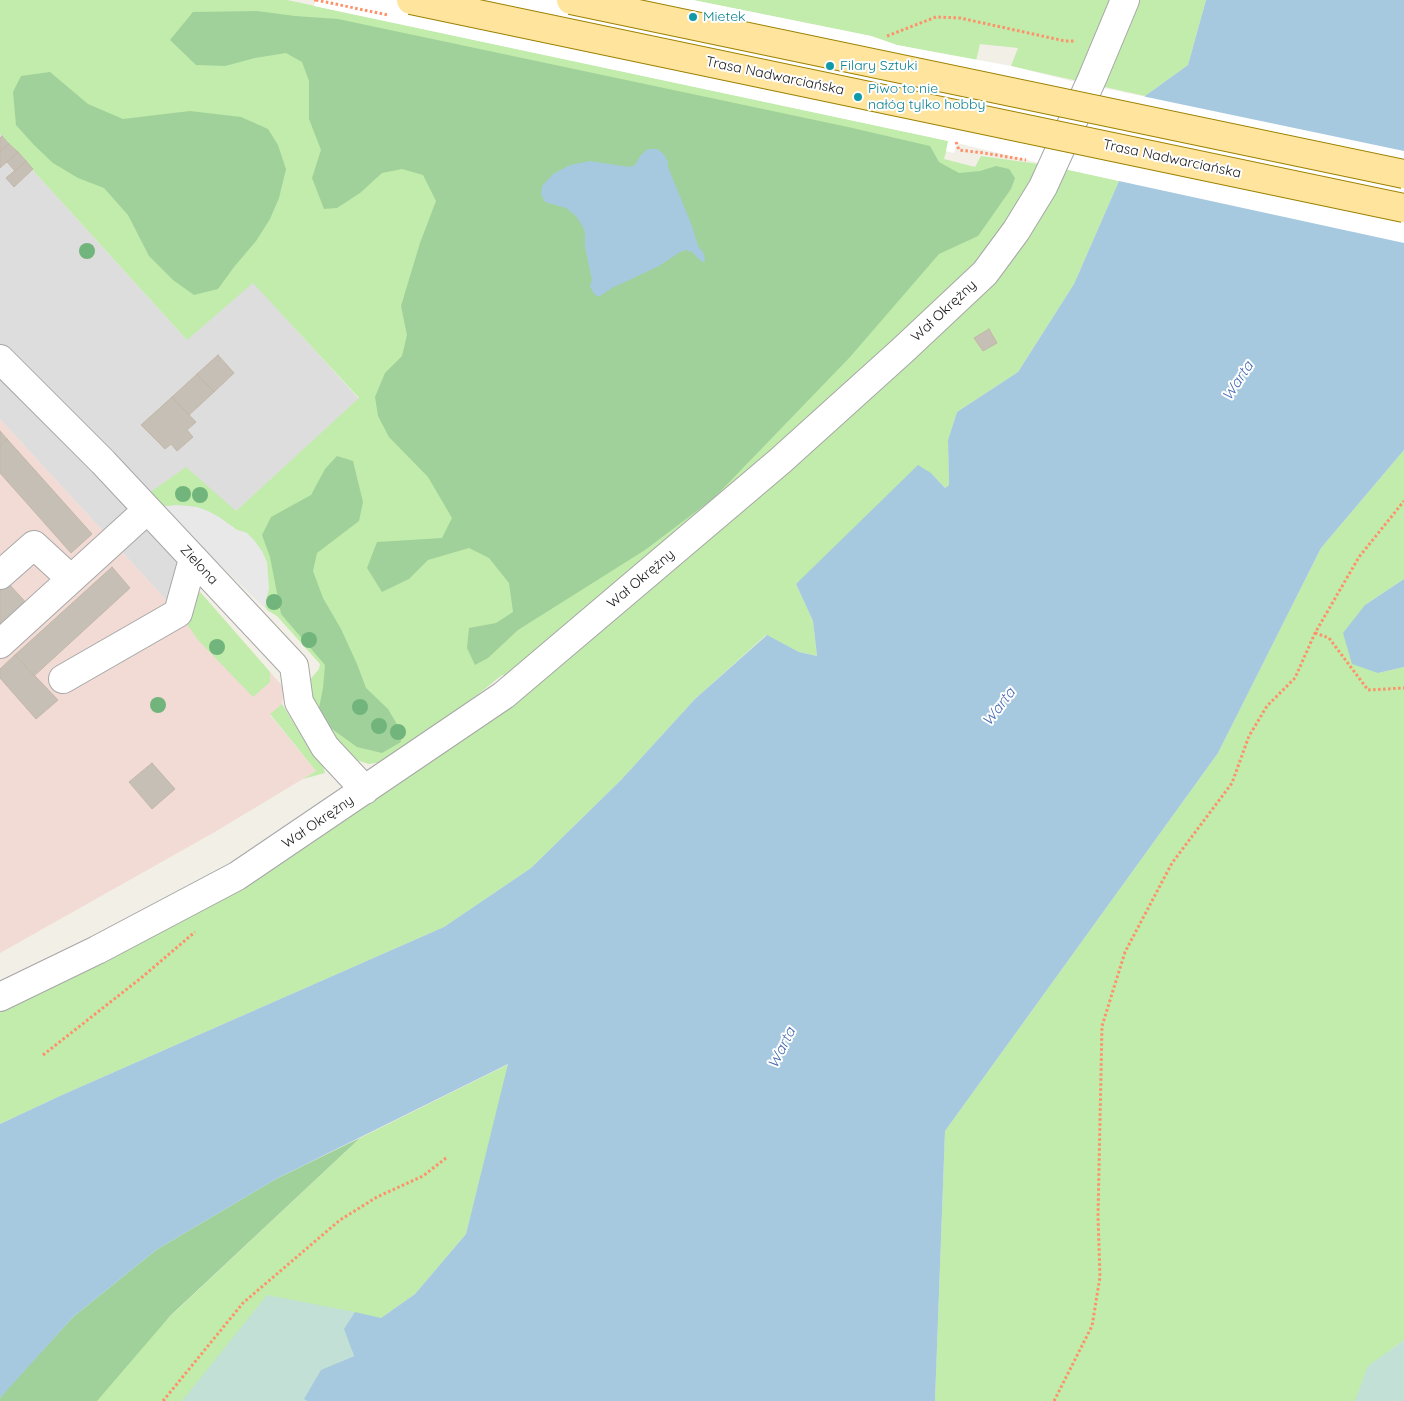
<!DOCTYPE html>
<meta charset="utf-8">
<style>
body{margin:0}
canvas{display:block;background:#f1efe6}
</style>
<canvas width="1404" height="1401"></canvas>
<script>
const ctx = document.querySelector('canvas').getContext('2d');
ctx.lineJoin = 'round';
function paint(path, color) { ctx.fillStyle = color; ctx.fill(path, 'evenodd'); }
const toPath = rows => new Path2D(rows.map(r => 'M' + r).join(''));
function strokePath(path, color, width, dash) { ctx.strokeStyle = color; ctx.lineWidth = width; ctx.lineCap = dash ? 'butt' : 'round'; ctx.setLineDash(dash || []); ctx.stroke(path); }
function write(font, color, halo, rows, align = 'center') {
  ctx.font = font + ' Quicksand,sans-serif'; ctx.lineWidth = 4; ctx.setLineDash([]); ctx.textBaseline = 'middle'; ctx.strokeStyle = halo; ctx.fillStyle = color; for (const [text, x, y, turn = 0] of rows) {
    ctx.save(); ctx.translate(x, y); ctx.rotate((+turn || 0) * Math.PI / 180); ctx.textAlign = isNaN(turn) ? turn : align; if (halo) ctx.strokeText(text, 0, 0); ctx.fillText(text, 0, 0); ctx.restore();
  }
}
paint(toPath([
 [0,134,186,339,253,282,359,399,236,511,232,527,178,613,0,419]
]), '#dedddd');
paint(toPath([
 [0,419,178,613,200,592,201,593,284,688,282,704,270,715,316,771,213,833,0,953]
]), '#f2dbd5');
paint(toPath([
 [0,0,287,0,949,141,944,159,975,167,981,156,1053,166,1119,181,1074,284,1018,372,957,412,948,440,949,485,945,488,931,473,796,584,813,621,817,656,799,652,766,635,695,699,621,780,531,868,444,927,62,1095,0,1124,0,1012,167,928,290,858,375,795,526,677,502,675,405,753,383,762,369,764,353,759,316,730,308,682,319,669,320,664,277,616,267,610,265,606,266,600,247,533,237,530,219,517,197,507,177,505,160,507,149,493,186,467,236,511,359,398,253,283,187,340,0,134],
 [693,0,1206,0,1188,65,1145,96,1011,66,1018,48,980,44,976,61,897,45,871,36],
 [1404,450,1404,579,1365,605,1378,673,1404,667,1404,1340,1389,1351,1404,1401,935,1401,945,1131,1218,753,1321,548],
 [194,591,201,593,270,672,270,682,253,697,198,640,180,614],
 [282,704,302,736,322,761,325,773,303,779,316,771,270,714],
 [509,1064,466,1234,415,1294,381,1318,305,1399,307,1401,80,1401,360,1138]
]), '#c1ecab');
paint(toPath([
 [257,11,295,16,338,19,848,127,930,146,939,162,959,173,980,171,996,166,1009,169,1015,178,1011,189,978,236,939,254,850,357,714,498,645,550,518,630,488,658,475,665,467,648,469,628,496,623,513,612,509,583,489,558,469,548,428,560,409,579,382,592,367,568,377,542,442,538,452,518,428,477,389,437,378,416,375,397,385,373,402,356,407,335,401,306,420,243,436,201,423,175,402,169,382,173,360,193,337,208,324,209,312,178,321,150,309,119,309,81,302,62,286,53,255,58,225,66,196,65,170,40,193,12],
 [50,72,88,104,123,119,190,111,241,117,268,129,278,145,286,169,279,198,270,219,256,241,234,267,218,289,194,295,173,280,149,256,128,215,104,188,78,178,53,163,34,145,16,125,13,92,21,76],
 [337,456,353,461,363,502,359,521,317,553,313,571,323,598,341,629,357,664,366,688,388,709,398,726,401,742,382,753,357,747,325,724,318,713,323,688,325,665,281,614,270,557,262,535,271,517,311,495,325,469],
 [360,1138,170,1316,97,1401,0,1401,0,1398,7,1389,73,1317,156,1250,276,1179]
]), '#a1d19a');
paint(toPath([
 [267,1295,355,1312,344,1329,354,1356,321,1370,305,1399,307,1401,182,1401],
 [1404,1340,1404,1401,1355,1401,1368,1366]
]), '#c3e0d7');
paint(toPath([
 [177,505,197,507,208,511,219,517,237,530,247,533,254,540,262,551,267,562,269,588,265,606,267,610,160,507]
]), '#e8e8e8');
paint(toPath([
 [1206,0,1404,0,1404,450,1321,548,1218,753,945,1131,935,1401,307,1401,304,1399,321,1370,354,1356,344,1329,355,1312,381,1318,415,1294,466,1234,508,1064,276,1179,156,1250,73,1317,0,1398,0,1124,62,1095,444,927,531,868,621,780,695,699,767,635,799,652,817,656,813,621,796,584,918,465,931,473,945,488,949,485,948,440,957,412,1018,372,1074,284,1119,181,1145,96,1188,65],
 [648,149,657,149,664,154,668,162,668,167,692,226,698,246,703,252,705,259,704,262,701,261,692,252,686,250,680,252,659,266,612,288,600,296,597,296,594,294,590,286,592,280,585,247,585,233,583,227,576,216,566,208,545,202,541,194,542,186,553,174,570,165,590,161,629,167,635,165,641,155],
 [1404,579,1404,667,1378,673,1352,664,1343,633,1365,605]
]), '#a6c9e0');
paint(toPath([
 [316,0,693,0,871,36,897,45,1011,66,1075,82,1404,151,1404,243,1073,171,957,143,954,153,946,151,948,141,314,6]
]), '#fff');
const building = toPath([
 [2,136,9,144,0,152,0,138,2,136],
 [9,144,18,152,0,168,0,152,9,144],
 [18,152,26,161,15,171,7,162,18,152],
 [26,161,33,169,14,187,6,178,26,161],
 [989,329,997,343,983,351,974,338,989,329],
 [218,355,234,373,214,392,197,374,218,355],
 [197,374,214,392,189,415,172,397,197,374],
 [172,397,196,422,187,430,193,437,177,451,171,444,165,449,141,425,172,397],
 [0,431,7,439,0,446,0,431],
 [7,439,92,534,71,553,0,473,0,446,7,439],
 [112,567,130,588,34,676,15,655,112,567],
 [8,583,30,607,0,633,0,591,8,583],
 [15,655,58,700,36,719,0,678,0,669,15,655],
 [152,763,175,789,152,809,129,782,152,763]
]);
paint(building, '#c6bfb5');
strokePath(building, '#c3b8a8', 1);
const minor = toPath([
 [0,359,103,462,294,666,299,702,325,747,365,790],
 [0,575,34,545,71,579],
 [0,644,147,510],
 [63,679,178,613,193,559],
 [0,997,97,950,237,876,504,695,780,461,903,350,985,273,1016,231,1043,187,1092,79,1125,0]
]);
strokePath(minor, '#a7a7a7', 30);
strokePath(toPath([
 [314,0,316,0],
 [887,36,936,17,960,18,1065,41,1076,41],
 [956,142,959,150,984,153,1026,160],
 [1315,633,1329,638,1368,690,1404,688],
 [43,1055,141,978,195,932],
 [163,1401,243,1303,340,1220,377,1197,423,1176,446,1158],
 [1054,1401,1092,1326,1100,1277,1098,1216,1102,1026,1125,952,1172,863,1232,783,1249,736,1267,706,1295,678,1315,633,1359,557,1404,501]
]), '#fe916a', 3, [2.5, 2.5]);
strokePath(minor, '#fff', 28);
const majorBridge = toPath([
 [411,0,1404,208],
 [571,0,1404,174]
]);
strokePath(majorBridge, '#9c8200', 30, []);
strokePath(toPath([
 [316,0,388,15]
]), '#fe916a', 3, [2.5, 2.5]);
strokePath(majorBridge, '#ffe49e', 28);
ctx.fillStyle = '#71b47c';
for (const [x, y] of [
 [87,251],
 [183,494],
 [200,495],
 [274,602],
 [309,640],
 [217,647],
 [158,705],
 [360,707],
 [379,726],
 [398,732]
]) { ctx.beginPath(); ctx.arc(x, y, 8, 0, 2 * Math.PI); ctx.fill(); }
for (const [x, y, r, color] of [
 [693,17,5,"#0f9aa8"],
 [830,66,5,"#0f9aa8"],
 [858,97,5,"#0f9aa8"]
]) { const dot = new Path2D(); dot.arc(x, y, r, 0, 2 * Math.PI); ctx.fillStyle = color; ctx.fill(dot); strokePath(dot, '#fff', 2); }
write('14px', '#0d838f', '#fff', [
 ["Mietek",703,17],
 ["Filary Sztuki",840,66],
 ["Piwo to nie",868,89],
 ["nałóg tylko hobby",868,105]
], 'left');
write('14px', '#202020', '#fff', [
 ["Trasa Nadwarciańska",775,76,12],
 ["Trasa Nadwarciańska",1172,159,12],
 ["Wał Okrężny",944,311,-43],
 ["Zielona",199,565,47],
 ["Wał Okrężny",641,579,-40],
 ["Wał Okrężny",318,822,-34]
]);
write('italic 15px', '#486db4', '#fff', [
 ["Warta",1238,381,-57],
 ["Warta",999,707,-53],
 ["Warta",782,1048,-64]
]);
</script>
